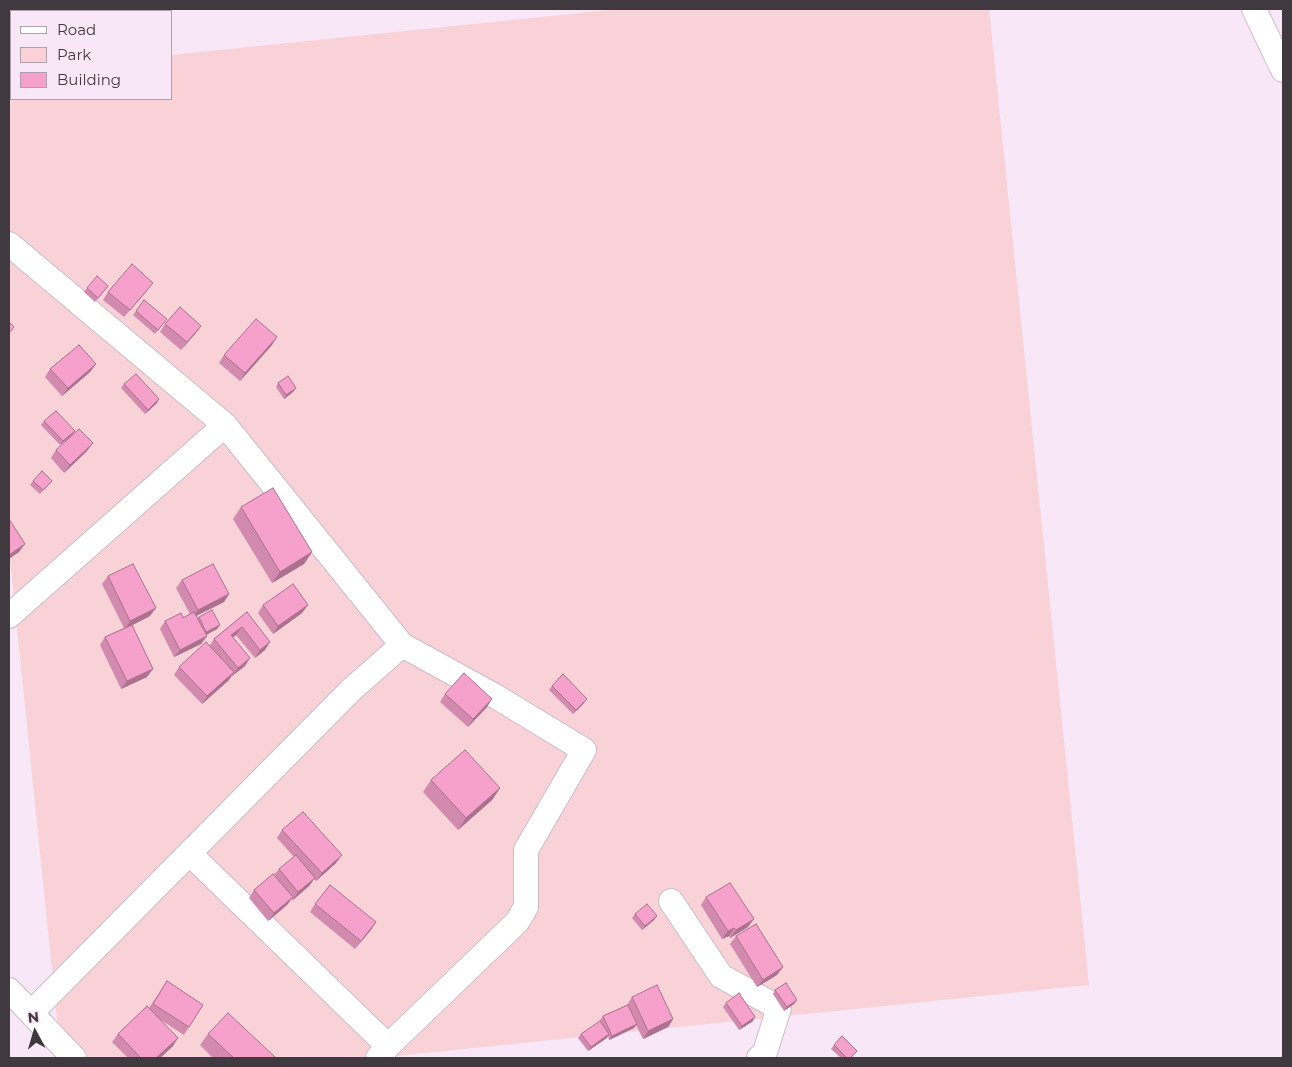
<!DOCTYPE html>
<style>
body{margin:0}
#map{position:relative;width:1292px;height:1067px;overflow:hidden;background:#f8e7f6;font-family:Montserrat,sans-serif}
canvas{display:block}
.frame{position:absolute;inset:0;border:10px solid #40393f;pointer-events:none}
.legend{position:absolute;left:10px;top:10px;width:162px;height:90px;box-sizing:border-box;background:#f8e7f6;border:1px solid #aea1ad;margin:0;padding:6px 9px;list-style:none;font-size:15px;color:#40393f}
.legend li{display:flex;align-items:center;gap:10px;height:25px}
.legend b{width:25px;border:1px solid #aea1ad}
.north{position:absolute;left:10px;top:1007px;width:50px;height:50px;-webkit-text-stroke:4px #f8e7f6;paint-order:stroke;rotate:354deg;font-size:14px;font-weight:700;line-height:20px;text-align:center;color:#40393f}
.north::after{content:'';display:block;margin:auto;width:18px;height:22px;background:#40393f;clip-path:polygon(50% 0,100% 100%,50% 72%,0 100%)}
</style>
<div id="map">
<canvas width="1292" height="1067"></canvas>
<div class="frame"></div>
<ul class="legend">
<li><b style="height:6px;background:#fff"></b>Road</li>
<li><b style="height:14px;background:#f9d2d8"></b>Park</li>
<li><b style="height:14px;background:#f5a1cb"></b>Building</li>
</ul>
<div class="north">N</div>
</div>
<script>
const ctx = document.querySelector('canvas').getContext('2d');
ctx.lineJoin = 'round';
function paint(path, color) { ctx.fillStyle = color; ctx.fill(path, 'evenodd'); }
const toPath = rows => new Path2D(rows.map(r => 'M' + r).join(''));
function strokePath(path, color, width, dash) { ctx.strokeStyle = color; ctx.lineWidth = width; ctx.lineCap = dash ? 'butt' : 'round'; ctx.setLineDash(dash || []); ctx.stroke(path); }
paint(toPath([
 [620,9,989,9,1089,985,376,1058,61,1058,9,549,9,72,11,72,11,99,171,99,171,55]
]), '#f9d2d8');
const minor = toPath([
 [1254,9,1283,70],
 [9,244,225,425,9,616],
 [189,853,388,1046],
 [671,901,721,976,779,1008,765,1052,759,1058],
 [9,990,74,1058],
 [31,1013,351,690,402,645,225,425],
 [378,1058,388,1046,517,922,526,907,526,850,584,750,495,696,402,645]
]);
strokePath(minor, '#ccbccb', 26);
strokePath(minor, '#fff', 24);
paint(toPath([
 [108,286,95,302,84,292,87,288],
 [147,291,124,317,103,300,108,292],
 [136,311,167,319,155,334,133,315],
 [165,324,201,326,195,334,181,350,160,332],
 [272,345,240,381,219,363,224,355],
 [96,364,90,372,62,396,45,377,50,369],
 [278,383,293,392,284,399,276,387],
 [124,384,157,403,145,414,121,388],
 [44,421,75,431,72,435,60,445,41,425],
 [56,450,87,451,64,473,51,458],
 [33,481,52,481,40,494,30,485],
 [241,507,312,552,304,564,272,583,233,519],
 [108,576,150,616,132,625,147,677,121,689,100,645,105,637,124,628,102,584],
 [182,580,229,594,224,602,196,616,197,618,199,617,220,625,217,629,206,635,207,636,201,644,174,657,160,629,165,621,183,618,190,614,176,588],
 [263,605,308,605,302,613,273,634,258,613],
 [247,612,265,650,255,658,236,635,233,637,245,666,232,676,232,675,229,680,202,704,174,675,179,667,210,645,214,639],
 [552,686,584,703,573,714,549,690],
 [445,694,487,707,468,727,440,702],
 [431,780,500,788,492,800,458,830,423,792],
 [282,830,336,863,316,881,314,879,309,886,293,900,291,899,287,905,268,921,249,898,254,890,274,875,279,869,294,857,277,838],
 [706,897,748,927,730,938,729,936,722,939,701,905],
 [315,904,376,922,355,949,310,912],
 [635,914,657,916,654,920,642,930,632,918],
 [736,936,777,975,757,987,730,944],
 [167,981,189,1027,184,1035,161,1020,173,1046,160,1058,128,1058,112,1042,118,1034,149,1008],
 [775,990,794,1004,784,1011,773,994],
 [632,997,673,1019,668,1027,643,1039,636,1025,634,1028,609,1040,608,1036,588,1051,578,1038,581,1034,601,1022,600,1020,603,1016,627,1005],
 [726,1003,753,1021,739,1030,723,1007],
 [208,1034,276,1058,213,1058,200,1045],
 [834,1045,857,1051,851,1058,841,1058,831,1049]
]), '#d38aaf');
paint(toPath([
 [201,326,195,334,181,350,187,342],
 [277,337,272,345,240,381,245,373],
 [96,364,90,372,62,396,68,388],
 [296,388,293,392,284,399,286,395],
 [159,399,157,403,145,414,148,410],
 [75,431,72,435,60,445,63,441],
 [93,443,87,451,64,473,70,465],
 [25,544,19,552,9,559,9,555],
 [312,552,304,564,272,583,280,572],
 [229,594,224,602,192,618,198,610],
 [308,605,302,613,273,634,278,626],
 [156,608,150,616,125,629,130,621],
 [220,625,217,629,204,636,206,632],
 [242,627,236,635,226,643,231,635],
 [207,636,201,644,174,657,180,650],
 [270,642,265,650,255,658,260,650],
 [250,658,245,666,232,676,238,668],
 [153,669,147,677,121,689,127,681],
 [234,672,229,680,202,704,207,696],
 [492,699,487,707,468,727,473,719],
 [587,699,584,703,573,714,576,710],
 [500,788,492,800,458,830,466,818],
 [342,855,336,863,316,881,322,873],
 [315,878,309,886,293,900,298,892],
 [293,897,287,905,268,921,274,913],
 [657,916,654,920,642,930,645,926],
 [754,919,748,927,730,938,736,930],
 [376,922,371,930,355,949,361,941],
 [734,928,729,936,722,939,728,931],
 [783,967,777,975,757,987,763,980],
 [797,1000,794,1004,784,1011,787,1007],
 [755,1017,753,1021,739,1030,742,1026],
 [673,1019,668,1027,643,1039,648,1031],
 [637,1024,634,1028,609,1040,612,1036],
 [609,1034,607,1038,588,1051,591,1047],
 [178,1038,173,1046,160,1058,156,1058]
]), '#ac718e');
const building = toPath([
 [132,264,153,283,130,310,108,292,132,264],
 [97,276,108,286,98,298,87,288,97,276],
 [144,300,167,319,158,330,136,311,144,300],
 [180,307,201,326,187,342,165,324,180,307],
 [256,319,277,337,245,373,224,355,256,319],
 [9,322,14,327,9,333,9,322],
 [79,345,96,364,68,388,50,369,79,345],
 [136,374,159,399,148,410,124,384,136,374],
 [288,376,296,388,286,395,278,383,288,376],
 [56,411,75,431,63,441,44,421,56,411],
 [79,429,93,443,70,465,56,450,79,429],
 [42,471,52,481,43,490,33,481,42,471],
 [273,488,312,552,280,572,241,507,273,488],
 [9,519,25,544,9,555,9,519],
 [133,564,156,608,130,621,108,576,133,564],
 [213,564,229,594,198,610,182,580,213,564],
 [293,584,308,605,278,626,263,605,293,584],
 [212,610,220,625,206,632,199,617,212,610],
 [194,612,207,636,180,650,165,621,181,613,183,618,194,612],
 [247,612,270,642,260,650,242,627,231,635,250,658,238,668,214,639,247,612],
 [132,625,153,669,127,681,105,637,132,625],
 [206,642,234,672,207,696,179,667,206,642],
 [464,673,492,699,473,719,445,694,464,673],
 [563,674,587,699,576,710,552,686,563,674],
 [465,750,500,788,466,818,431,780,465,750],
 [303,812,342,855,322,873,282,830,303,812],
 [296,855,315,878,298,892,279,869,296,855],
 [273,874,293,897,274,913,254,890,273,874],
 [730,883,754,919,736,930,734,928,728,931,706,897,730,883],
 [330,885,376,922,361,941,315,904,330,885],
 [647,904,657,916,645,926,635,914,647,904],
 [756,924,783,967,763,980,736,936,756,924],
 [167,981,203,1005,189,1027,153,1004,167,981],
 [786,983,797,1000,787,1007,775,990,786,983],
 [657,985,673,1019,648,1031,632,997,657,985],
 [739,993,755,1017,742,1026,726,1003,739,993],
 [628,1005,637,1024,612,1036,603,1016,628,1005],
 [147,1006,178,1038,156,1058,141,1058,118,1034,147,1006],
 [228,1013,276,1058,234,1058,208,1034,228,1013],
 [600,1021,609,1034,591,1047,581,1034,600,1021],
 [842,1036,857,1051,850,1058,847,1058,834,1045,842,1036]
]);
paint(building, '#f5a1cb');
strokePath(building, '#ac718e', 1);
</script>
